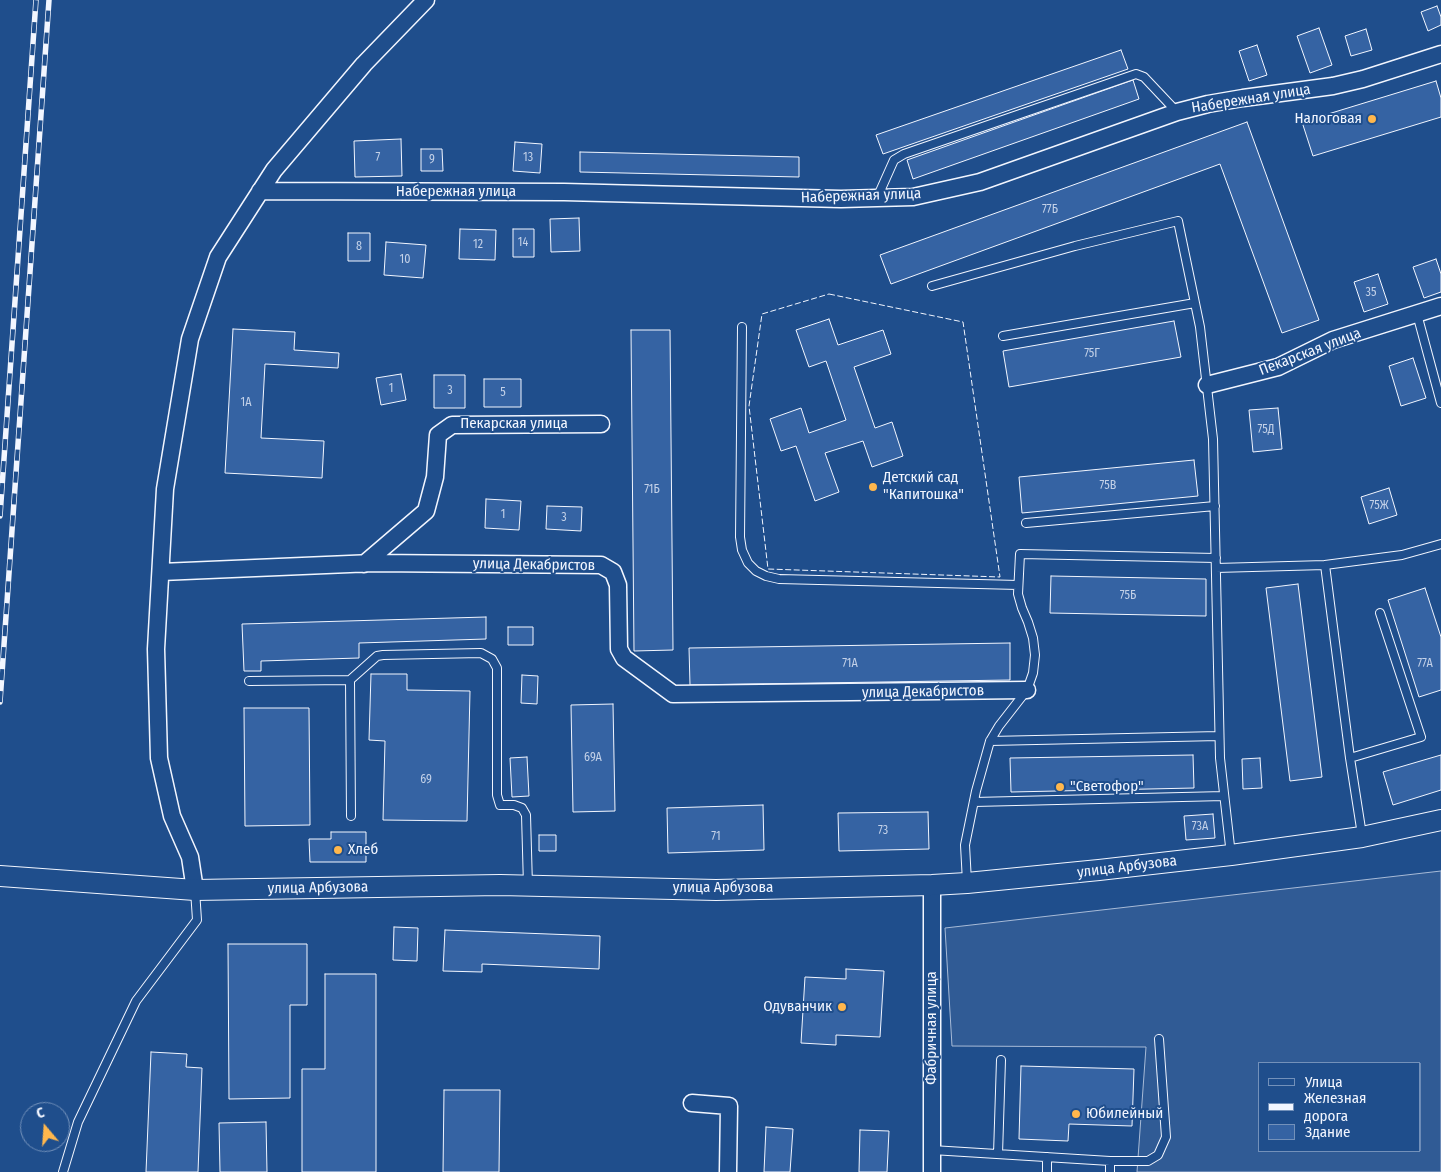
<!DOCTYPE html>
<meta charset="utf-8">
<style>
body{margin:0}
#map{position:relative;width:1441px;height:1172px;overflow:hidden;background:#1f4e8c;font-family:"Fira Sans Condensed",sans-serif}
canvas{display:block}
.legend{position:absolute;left:1258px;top:1062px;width:162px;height:90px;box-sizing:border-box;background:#1f4e8c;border:1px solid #7391ba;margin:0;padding:6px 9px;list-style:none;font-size:15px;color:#f2f6ff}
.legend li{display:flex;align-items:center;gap:10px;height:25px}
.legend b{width:25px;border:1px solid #7391ba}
.north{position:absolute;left:20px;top:1102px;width:50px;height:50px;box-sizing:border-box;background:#1f4e8c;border:1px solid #7391ba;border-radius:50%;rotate:342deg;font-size:14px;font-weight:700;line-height:20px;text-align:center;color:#f2f6ff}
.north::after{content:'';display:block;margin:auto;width:18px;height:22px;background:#ffb74d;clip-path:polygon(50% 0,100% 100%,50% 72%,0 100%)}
</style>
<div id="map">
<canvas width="1441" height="1172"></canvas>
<ul class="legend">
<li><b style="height:6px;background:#1f4e8c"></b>Улица</li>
<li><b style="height:6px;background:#f2f6ff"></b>Железная дорога</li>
<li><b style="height:14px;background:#3563a3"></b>Здание</li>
</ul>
<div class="north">С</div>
</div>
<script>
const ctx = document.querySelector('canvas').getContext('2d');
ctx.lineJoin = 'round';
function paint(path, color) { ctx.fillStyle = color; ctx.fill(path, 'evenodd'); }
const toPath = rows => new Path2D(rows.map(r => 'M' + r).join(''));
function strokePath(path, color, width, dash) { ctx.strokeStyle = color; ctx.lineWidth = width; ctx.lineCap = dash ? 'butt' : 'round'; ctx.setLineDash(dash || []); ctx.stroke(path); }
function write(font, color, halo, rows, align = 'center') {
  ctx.font = font + ' "Fira Sans Condensed",sans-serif'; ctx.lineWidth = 4; ctx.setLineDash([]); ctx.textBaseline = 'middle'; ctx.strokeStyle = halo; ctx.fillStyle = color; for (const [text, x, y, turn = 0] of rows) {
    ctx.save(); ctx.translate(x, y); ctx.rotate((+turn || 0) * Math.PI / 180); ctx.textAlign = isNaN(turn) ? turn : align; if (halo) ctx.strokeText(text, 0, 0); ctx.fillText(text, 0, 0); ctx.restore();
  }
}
const built = toPath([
 [1441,871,1441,1172,1137,1172,1146,1047,952,1046,945,928,1441,871],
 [1260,1063,1420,1063,1420,1151,1260,1151,1260,1063]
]);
paint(built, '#305b95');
strokePath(built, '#a8bbd7', 1);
const building = toPath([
 [1437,6,1441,17,1441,25,1428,31,1421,12,1437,6],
 [1319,28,1332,65,1310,73,1297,36,1319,28],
 [1366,29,1372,50,1351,56,1345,36,1366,29],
 [1257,45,1267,75,1249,81,1239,51,1257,45],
 [1121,50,1128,69,883,154,876,135,1121,50],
 [1133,80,1139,99,913,179,907,160,1133,80],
 [1436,81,1441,98,1441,117,1313,156,1302,122,1436,81],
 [1247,122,1319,320,1282,333,1220,164,891,284,880,255,1247,122],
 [401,139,402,176,355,177,354,141,401,139],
 [515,142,542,144,540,173,513,171,515,142],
 [421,149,442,149,443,171,421,171,421,149],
 [580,152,799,157,799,177,580,172,580,152],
 [579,218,580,251,551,252,550,219,579,218],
 [460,229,496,230,495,260,459,259,460,229],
 [513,229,534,229,534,257,513,257,513,229],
 [348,233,370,233,370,261,348,261,348,233],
 [386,242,426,245,423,278,384,275,386,242],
 [1436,259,1441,274,1441,292,1424,298,1413,267,1436,259],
 [1378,274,1388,304,1364,312,1354,282,1378,274],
 [829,319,838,345,883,330,891,354,854,367,875,428,892,422,903,456,872,467,863,441,825,453,839,492,815,501,796,446,781,451,770,419,801,408,809,433,846,420,826,361,809,367,796,330,829,319],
 [1174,321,1181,357,1009,387,1003,351,1174,321],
 [233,329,295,332,294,350,339,353,338,368,265,364,261,438,324,441,322,478,225,473,233,329],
 [631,330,670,330,673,650,634,651,631,330],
 [1413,358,1426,398,1401,406,1389,366,1413,358],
 [401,374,406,400,381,405,376,378,401,374],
 [434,375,465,375,465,408,434,408,434,375],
 [484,379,521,379,521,407,484,407,484,379],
 [1278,408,1282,449,1253,452,1249,410,1278,408],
 [1194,460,1198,496,1022,513,1019,477,1194,460],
 [1389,488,1397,515,1369,524,1361,497,1389,488],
 [486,499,521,501,519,530,485,528,486,499],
 [547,506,582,507,581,531,546,529,547,506],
 [1051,576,1206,579,1206,616,1050,613,1051,576],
 [1298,584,1322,777,1290,781,1266,588,1298,584],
 [1425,588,1441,637,1441,690,1419,697,1388,600,1425,588],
 [486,617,486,639,359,643,359,658,261,661,261,671,244,671,242,624,486,617],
 [508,627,533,627,533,645,508,645,508,627],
 [1010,643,1010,680,690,685,689,648,1010,643],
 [371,674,407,674,407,690,470,691,467,821,383,820,385,741,369,740,371,674],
 [522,675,538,676,537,704,521,703,522,675],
 [613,704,615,811,573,812,571,705,613,704],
 [244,708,309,708,310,825,245,826,244,708],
 [1193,755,1194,788,1011,792,1010,758,1193,755],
 [1441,755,1441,790,1393,805,1383,772,1441,755],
 [527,757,529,796,512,797,510,758,527,757],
 [1260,758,1262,788,1243,789,1242,759,1260,758],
 [763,805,764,850,668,853,667,808,763,805],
 [928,812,929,849,839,851,838,813,928,812],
 [1213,814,1215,838,1186,840,1184,816,1213,814],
 [331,832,366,832,366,862,310,862,309,839,331,839,331,832],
 [539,835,556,835,556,851,539,851,539,835],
 [394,927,418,928,417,961,393,960,394,927],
 [445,930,600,936,599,969,482,964,482,972,443,971,445,930],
 [228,944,307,944,307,1005,290,1005,290,1098,229,1099,228,944],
 [846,969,884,971,880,1037,836,1035,836,1045,801,1043,805,977,846,979,846,969],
 [325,974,376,974,376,1172,302,1172,302,1069,325,1069,325,974],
 [151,1052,187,1054,186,1067,202,1068,198,1172,146,1172,151,1052],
 [1021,1066,1134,1069,1132,1126,1069,1124,1068,1141,1019,1139,1021,1066],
 [444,1090,500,1090,499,1172,443,1172,444,1090],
 [266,1122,267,1172,220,1172,219,1123,266,1122],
 [766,1127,793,1129,790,1172,764,1172,766,1127],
 [860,1130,889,1131,887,1172,859,1172,860,1130]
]);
paint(building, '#3563a3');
strokePath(building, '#f2f6ff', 1);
const service = toPath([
 [877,198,894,160,904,154,1136,74,1144,77,1177,112],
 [932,286,1075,246,1178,221,1200,327,1213,439,1220,758,1231,855],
 [1417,314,1441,403],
 [742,327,740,537,742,550,748,563,756,571,766,576,779,579,1018,585],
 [1003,336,1195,303],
 [1026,523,1215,506],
 [1325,565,1402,555,1441,544],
 [1216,568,1325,565,1350,758,1362,835],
 [249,681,350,680],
 [990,741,1219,736],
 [1350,758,1421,737,1380,613],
 [974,802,1224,796],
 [351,816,350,680,377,656,383,655,481,653,492,659,497,668,497,795,500,805,514,805,522,808,526,815,528,886],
 [967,882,965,845,976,791,990,741,999,726,1027,690,1033,673,1035,655,1033,638,1028,622,1022,608,1018,594,1020,554,1216,558],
 [932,1150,1110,1161,1110,1172],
 [998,1154,1001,1060],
 [1110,1161,1148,1161,1158,1155,1166,1137,1159,1039],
 [63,1172,78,1122,136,1001,197,920,195,890],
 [1047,1172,1047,1157]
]);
const minor = toPath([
 [260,191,564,192,841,199,913,197,980,182,1177,112,1208,104,1243,98,1333,86,1363,79,1441,54],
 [1207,385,1278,367,1333,340,1441,306],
 [364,564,426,511,435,477,438,435,452,425,601,424],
 [161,572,373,563,601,565,613,572,618,585,619,649,624,658,673,694,1027,690],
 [932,885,932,1172],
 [195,890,190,857,172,816,159,758,156,649,165,489,190,339,218,257,274,170,364,64,426,0],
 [692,1103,729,1106,728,1172]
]);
const tertiary = toPath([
 [0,876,195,890,500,885,716,890,932,885,967,883,1099,870,1231,855,1362,837,1441,820]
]);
strokePath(service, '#f2f6ff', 10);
strokePath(minor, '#f2f6ff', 19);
strokePath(tertiary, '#f2f6ff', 22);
strokePath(service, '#1f4e8c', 8);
strokePath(minor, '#1f4e8c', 16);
strokePath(tertiary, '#1f4e8c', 20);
const rail = toPath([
 [0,516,36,0],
 [0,702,49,0]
]);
strokePath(rail, '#f2f6ff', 5.5);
strokePath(rail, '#1f4e8c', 4, [11]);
strokePath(toPath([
 [829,294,963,322,1000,577,768,569,749,406,762,314,829,294]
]), '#f2f6ff', 1, [6, 2.5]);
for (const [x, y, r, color] of [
 [1372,119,5,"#ffb74d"],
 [873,487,5,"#ffb74d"],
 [1060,787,5,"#ffb74d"],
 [338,850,5,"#ffb74d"],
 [842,1007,5,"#ffb74d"],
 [1076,1114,5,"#ffb74d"]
]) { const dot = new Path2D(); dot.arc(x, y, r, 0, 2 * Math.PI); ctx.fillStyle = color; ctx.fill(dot); strokePath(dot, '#1f4e8c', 2); }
write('12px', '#c3d1e8', null, [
 ["7",378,158],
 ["13",528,158],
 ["9",432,160],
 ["77Б",1050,210],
 ["14",523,243],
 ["12",478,245],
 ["8",359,247],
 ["10",405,260],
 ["35",1371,293],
 ["75Г",1092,354],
 ["1",391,389],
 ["3",450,391],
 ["5",503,393],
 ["1А",246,403],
 ["75Д",1266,430],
 ["75В",1108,486],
 ["71Б",652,490],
 ["75Ж",1379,506],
 ["1",503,515],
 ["3",564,518],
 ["75Б",1128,596],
 ["71А",850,664],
 ["77А",1425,664],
 ["69А",593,758],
 ["69",426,780],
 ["73А",1200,827],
 ["73",883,831],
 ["71",716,837]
]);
write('15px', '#f2f6ff', '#1f4e8c', [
 ["Набережная улица",1251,99,-9],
 ["Набережная улица",456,192],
 ["Набережная улица",861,196,-2],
 ["Пекарская улица",1310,352,-21],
 ["Пекарская улица",514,424],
 ["улица Декабристов",534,565,1],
 ["улица Декабристов",923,692,-1],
 ["улица Арбузова",1127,867,-7],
 ["улица Арбузова",318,888,-1],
 ["улица Арбузова",723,888],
 ["Фабричная улица",932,1028,-90]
]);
write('15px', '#f2f6ff', '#1f4e8c', [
 ["Налоговая",1362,119,"right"],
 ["Детский сад",883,478],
 ["\"Капитошка\"",883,495],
 ["\"Светофор\"",1070,787],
 ["Хлеб",348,850],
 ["Одуванчик",832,1007,"right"],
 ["Юбилейный",1086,1114]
], 'left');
</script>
